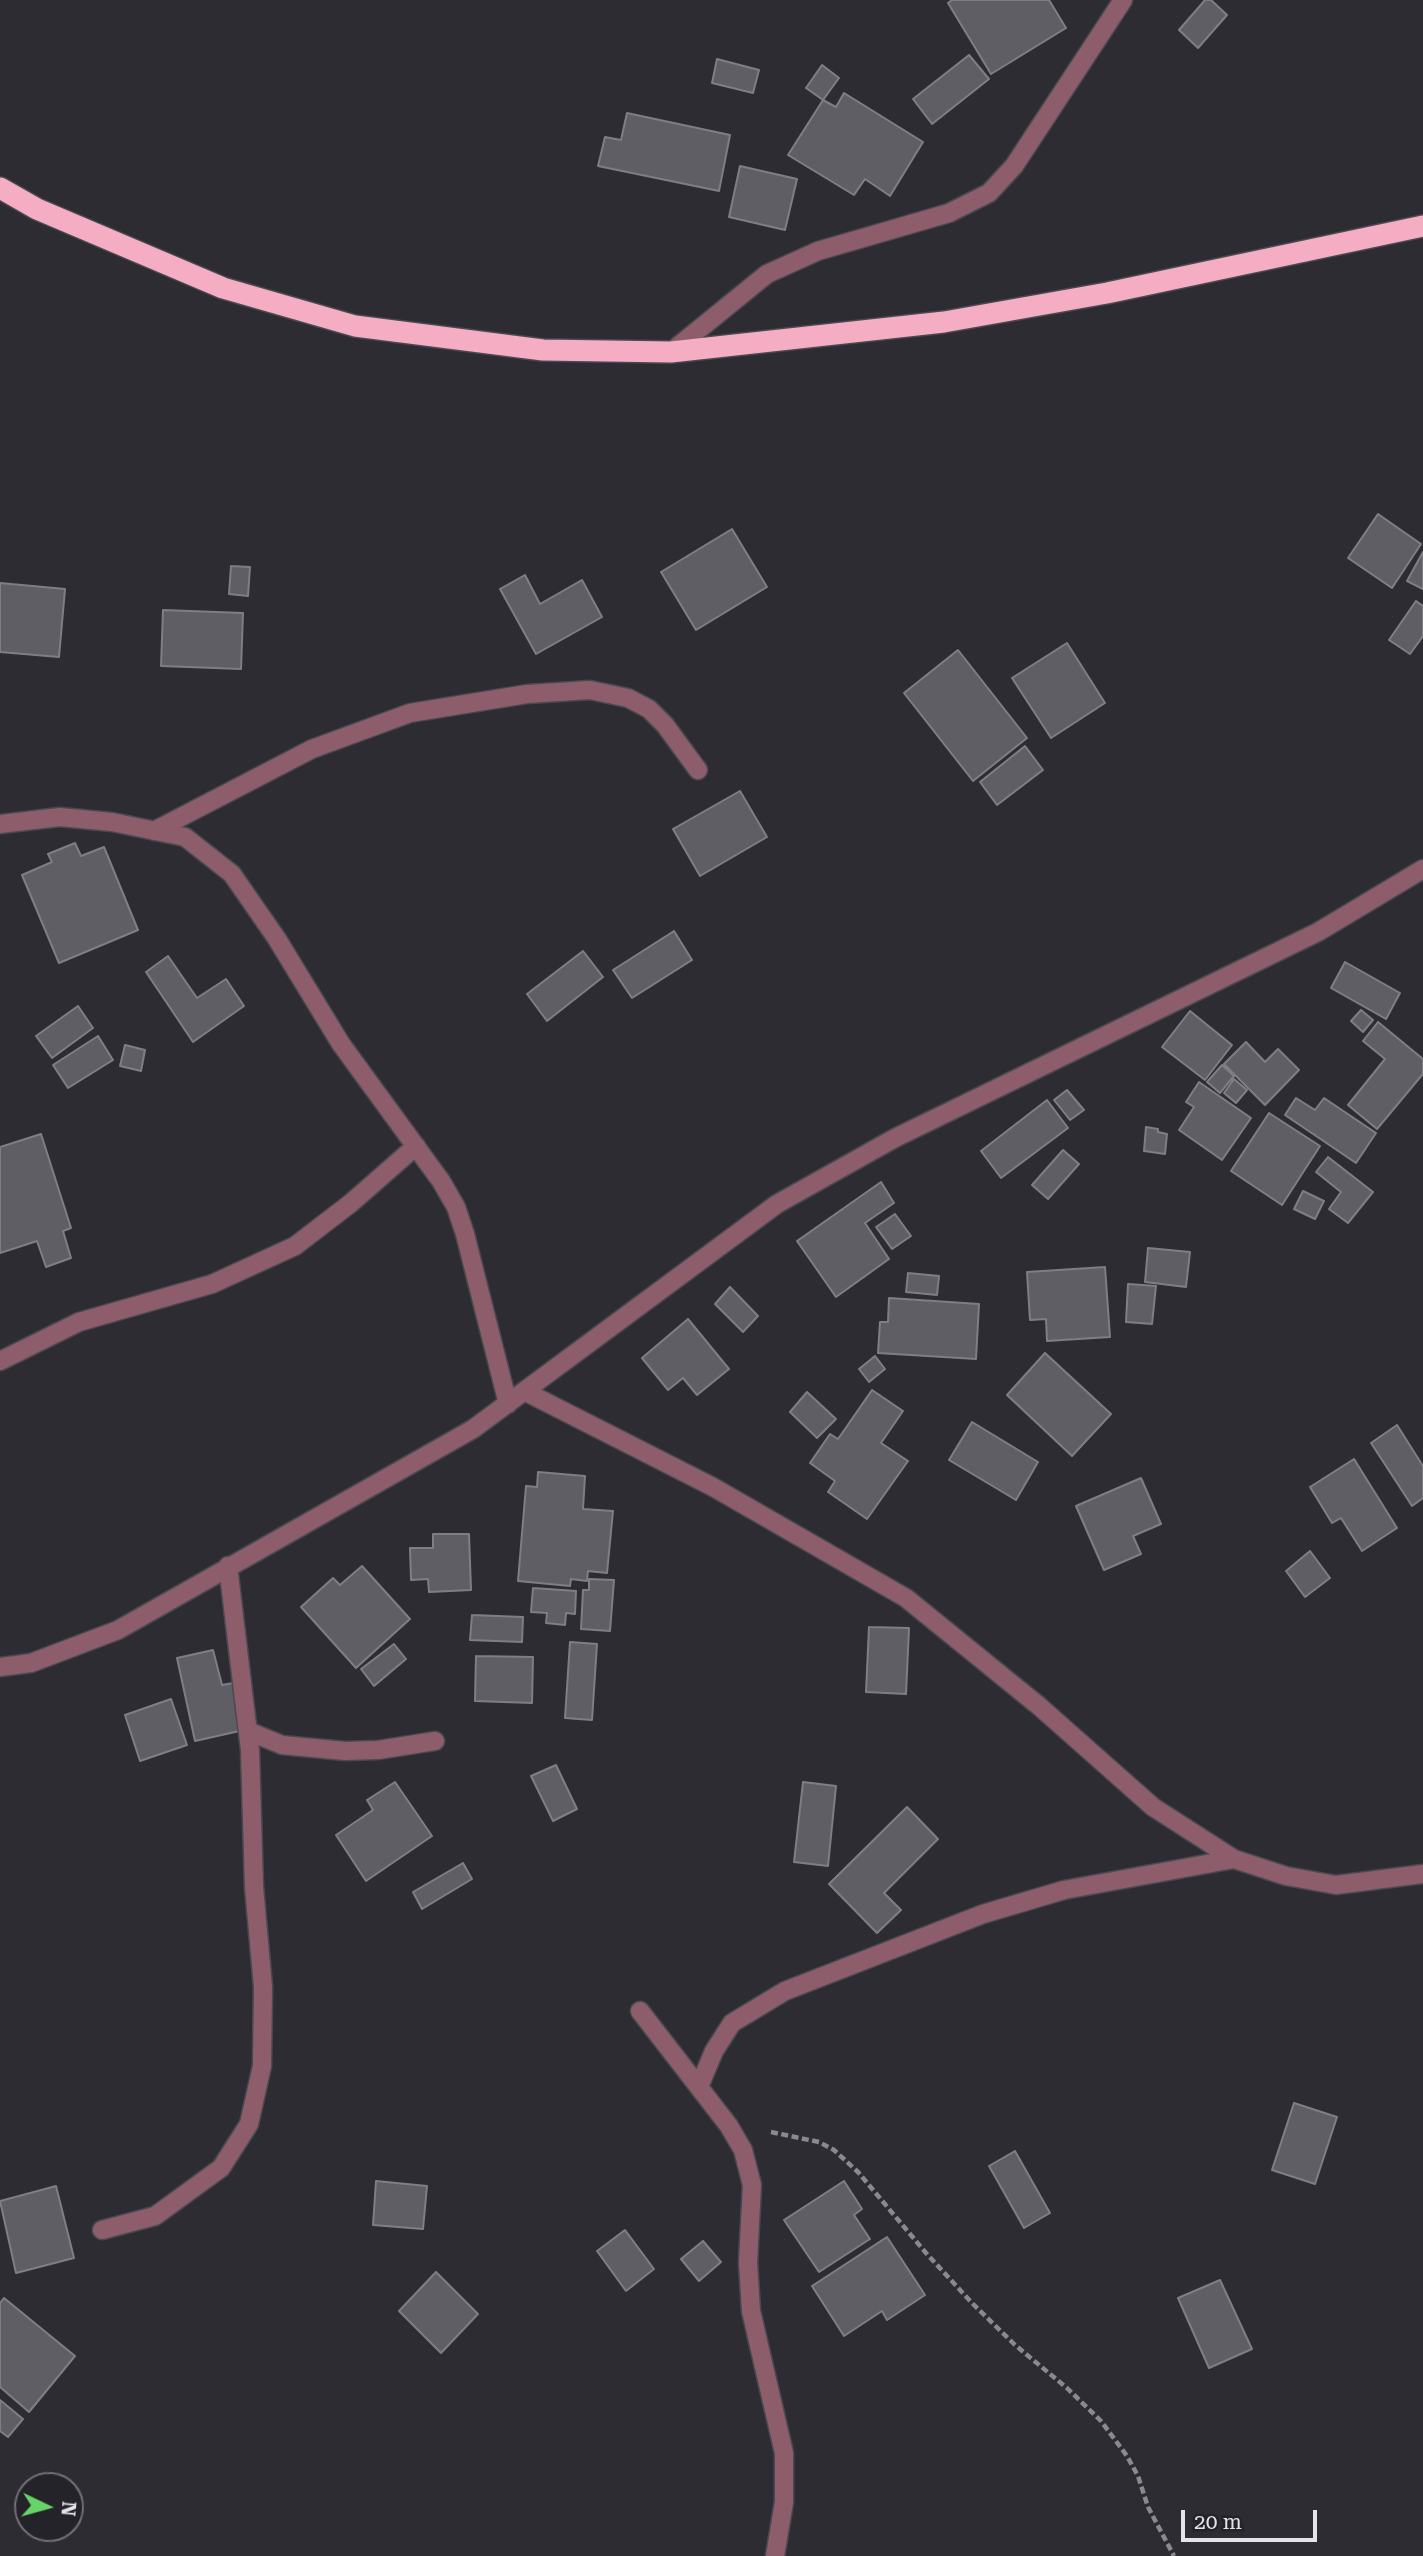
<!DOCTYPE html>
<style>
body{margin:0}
#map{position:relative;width:1423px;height:2556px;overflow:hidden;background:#2e2c33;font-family:"Roboto Serif",serif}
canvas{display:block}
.north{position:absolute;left:14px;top:2472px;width:70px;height:70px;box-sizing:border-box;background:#242329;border:2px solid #717075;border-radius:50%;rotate:95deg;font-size:19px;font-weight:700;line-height:28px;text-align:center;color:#e5e4e8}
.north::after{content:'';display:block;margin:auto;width:24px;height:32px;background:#66d466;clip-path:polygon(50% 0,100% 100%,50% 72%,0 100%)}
.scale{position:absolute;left:1181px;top:2510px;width:136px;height:32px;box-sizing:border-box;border:4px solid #e5e4e8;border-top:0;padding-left:9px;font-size:21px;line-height:24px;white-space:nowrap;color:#e5e4e8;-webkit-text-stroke:5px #242329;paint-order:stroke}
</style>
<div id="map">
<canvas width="1423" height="2556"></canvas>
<div class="north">N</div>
<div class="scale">20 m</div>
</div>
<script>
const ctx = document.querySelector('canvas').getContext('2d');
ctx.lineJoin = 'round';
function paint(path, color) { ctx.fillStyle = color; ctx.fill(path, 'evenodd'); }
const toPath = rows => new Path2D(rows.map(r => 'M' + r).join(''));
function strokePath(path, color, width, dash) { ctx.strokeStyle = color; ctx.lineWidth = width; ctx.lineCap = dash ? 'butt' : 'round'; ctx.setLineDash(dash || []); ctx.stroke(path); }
const building = toPath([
 [952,0,1049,0,1066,28,991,74,948,3,952,0],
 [1205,0,1211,0,1227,15,1198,48,1179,30,1205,0],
 [969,55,989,79,932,124,913,99,969,55],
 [717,59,759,70,753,93,712,83,717,59],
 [822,65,839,78,823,100,806,88,822,65],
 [844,93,923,142,890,196,865,179,854,195,788,155,823,100,836,107,844,93],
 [627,113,730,135,719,191,598,166,605,137,621,140,627,113],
 [740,166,797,179,785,230,729,217,740,166],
 [1378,514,1421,544,1392,588,1348,558,1378,514],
 [732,529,767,587,696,630,661,572,732,529],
 [1423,552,1423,589,1407,581,1423,552],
 [231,566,250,567,248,596,229,594,231,566],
 [525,575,540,604,582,580,602,617,536,654,500,589,525,575],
 [0,583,65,589,59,657,0,652,0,583],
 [1416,601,1423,606,1423,636,1410,654,1389,640,1416,601],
 [163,610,243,613,241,669,161,666,163,610],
 [1067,643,1105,703,1051,738,1012,678,1067,643],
 [958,650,1027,738,973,781,904,693,958,650],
 [1025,746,1043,770,997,805,980,782,1025,746],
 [740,791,767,837,700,876,673,829,740,791],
 [75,843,81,856,104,847,138,930,59,963,22,875,52,862,48,854,75,843],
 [674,931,692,960,632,998,613,970,674,931],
 [583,951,603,977,547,1021,527,994,583,951],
 [168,956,197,998,226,979,244,1006,193,1042,146,972,168,956],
 [1345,962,1400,993,1386,1019,1331,988,1345,962],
 [78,1006,93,1028,52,1058,36,1036,78,1006],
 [1361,1010,1373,1020,1363,1032,1351,1021,1361,1010],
 [1190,1011,1232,1045,1205,1080,1162,1047,1190,1011],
 [1378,1022,1423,1059,1423,1074,1377,1129,1348,1105,1385,1059,1363,1041,1378,1022],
 [98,1036,113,1060,68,1088,53,1065,98,1036],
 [1246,1042,1265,1062,1278,1049,1299,1070,1265,1105,1224,1064,1246,1042],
 [125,1045,145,1050,141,1071,120,1066,125,1045],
 [1222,1065,1234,1076,1220,1093,1207,1082,1222,1065],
 [1234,1079,1247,1090,1236,1103,1224,1093,1234,1079],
 [1199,1082,1251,1118,1222,1160,1179,1130,1194,1107,1186,1102,1199,1082],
 [1067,1090,1084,1110,1070,1120,1054,1100,1067,1090],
 [1296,1098,1315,1110,1324,1098,1376,1133,1356,1163,1285,1115,1296,1098],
 [1047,1100,1068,1128,1001,1178,981,1151,1047,1100],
 [1269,1113,1320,1146,1282,1205,1231,1171,1269,1113],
 [1146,1127,1158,1129,1158,1132,1167,1134,1165,1154,1144,1151,1146,1127],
 [41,1134,71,1228,63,1231,71,1258,46,1267,37,1241,0,1253,0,1147,41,1134],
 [1063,1150,1079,1164,1048,1199,1032,1185,1063,1150],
 [1328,1157,1373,1192,1348,1223,1329,1209,1341,1192,1316,1172,1328,1157],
 [881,1182,894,1203,865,1223,889,1259,836,1297,797,1241,881,1182],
 [1303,1191,1324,1201,1315,1219,1294,1209,1303,1191],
 [895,1214,911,1236,892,1249,876,1227,895,1214],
 [1148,1248,1190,1252,1186,1287,1145,1282,1148,1248],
 [1105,1267,1110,1337,1047,1341,1046,1319,1030,1320,1027,1272,1105,1267],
 [908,1273,939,1276,937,1295,906,1292,908,1273],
 [1128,1284,1156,1286,1152,1324,1126,1322,1128,1284],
 [730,1287,758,1316,743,1332,715,1304,730,1287],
 [889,1298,979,1304,976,1359,878,1353,880,1322,888,1322,889,1298],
 [688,1319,729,1369,697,1395,683,1378,668,1390,642,1358,688,1319],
 [1045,1353,1111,1414,1072,1456,1007,1395,1045,1353],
 [875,1356,885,1369,869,1382,859,1369,875,1356],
 [872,1390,903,1411,881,1443,908,1461,867,1519,828,1492,835,1481,810,1463,830,1434,838,1439,872,1390],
 [807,1392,836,1419,817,1438,790,1412,807,1392],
 [972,1422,1038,1462,1016,1500,949,1460,972,1422],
 [1397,1425,1423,1466,1423,1498,1412,1506,1371,1443,1397,1425],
 [1354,1459,1397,1528,1362,1551,1341,1518,1332,1523,1310,1487,1354,1459],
 [538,1472,585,1476,583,1509,613,1511,607,1573,588,1571,587,1581,571,1579,570,1586,518,1581,526,1486,537,1487,538,1472],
 [1141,1478,1161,1524,1133,1536,1141,1554,1104,1570,1076,1506,1141,1478],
 [433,1534,469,1534,471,1590,429,1592,428,1579,411,1580,410,1548,433,1548,433,1534],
 [1310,1551,1330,1578,1305,1597,1286,1571,1310,1551],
 [362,1566,410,1619,356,1668,301,1607,333,1578,340,1585,362,1566],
 [589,1579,614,1580,610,1631,581,1629,583,1590,589,1590,589,1579],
 [533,1588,576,1591,575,1614,566,1613,565,1625,546,1623,547,1613,531,1612,533,1588],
 [472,1615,523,1617,522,1642,470,1640,472,1615],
 [869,1627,909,1628,906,1694,866,1692,869,1627],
 [570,1642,597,1644,592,1720,565,1718,570,1642],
 [394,1644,406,1659,374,1686,361,1669,394,1644],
 [213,1650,222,1685,233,1683,244,1730,195,1741,177,1658,213,1650],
 [476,1656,533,1657,532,1703,475,1701,476,1656],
 [171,1699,187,1745,140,1761,125,1715,171,1699],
 [556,1765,577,1809,553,1821,531,1776,556,1765],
 [395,1782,432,1836,366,1881,336,1835,373,1810,367,1800,395,1782],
 [803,1782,836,1786,828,1866,794,1862,803,1782],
 [907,1807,938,1839,884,1893,901,1910,877,1933,829,1884,907,1807],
 [463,1863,472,1879,422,1909,413,1892,463,1863],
 [1294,2103,1337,2117,1315,2184,1272,2170,1294,2103],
 [1015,2151,1050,2213,1024,2228,989,2166,1015,2151],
 [376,2181,427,2186,423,2229,373,2225,376,2181],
 [844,2181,862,2209,854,2215,870,2239,819,2272,784,2220,844,2181],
 [56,2186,74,2258,16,2273,0,2201,56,2186],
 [625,2230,654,2269,626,2291,597,2251,625,2230],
 [887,2237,925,2295,887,2320,882,2311,844,2336,812,2286,887,2237],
 [703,2241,721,2262,699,2281,681,2259,703,2241],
 [436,2272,478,2314,441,2353,399,2311,436,2272],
 [1220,2280,1252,2349,1209,2368,1178,2298,1220,2280],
 [4,2298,75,2356,29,2412,0,2387,0,2303,4,2298],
 [0,2400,23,2419,8,2437,0,2431,0,2400]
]);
paint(building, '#5f5e65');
strokePath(building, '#7f7e85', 2);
const minor = toPath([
 [671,352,767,274,818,251,949,213,989,193,1014,166,1123,0],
 [0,824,60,817,112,822,185,837,232,874,277,939,341,1044,441,1181,456,1207,465,1234,508,1404],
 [154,831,312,749,410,713,527,694,590,690,628,698,649,709,665,725,698,770],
 [0,1361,79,1322,212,1284,295,1246,351,1203,416,1146],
 [524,1391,713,1487,906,1598,1039,1706,1153,1807,1234,1859,1286,1876,1336,1885,1423,1874],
 [0,1667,31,1663,118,1630,473,1429,777,1204,895,1138,1318,932,1423,869],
 [248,1731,282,1745,345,1751,378,1750,435,1741],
 [640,2011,729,2126,743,2150,752,2185,748,2262,751,2311,784,2453,784,2502,775,2556],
 [699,2087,714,2051,732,2023,785,1991,983,1914,1064,1890,1234,1859],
 [102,2230,155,2216,221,2168,249,2124,262,2066,263,1987,254,1887,250,1750,228,1566]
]);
const highway = toPath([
 [0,188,37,209,223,288,355,326,543,350,671,352,944,322,1107,293,1423,226]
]);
strokePath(minor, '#4b4950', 21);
strokePath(highway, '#4b4950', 24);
strokePath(toPath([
 [771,2132,819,2142,834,2150,858,2172,926,2253,972,2303,1014,2344,1068,2389,1101,2421,1127,2456,1138,2476,1148,2507,1174,2556]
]), '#8b898f', 4.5, [7, 3.5]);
strokePath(minor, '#8d5d6b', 18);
strokePath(highway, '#f4adc2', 21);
</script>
